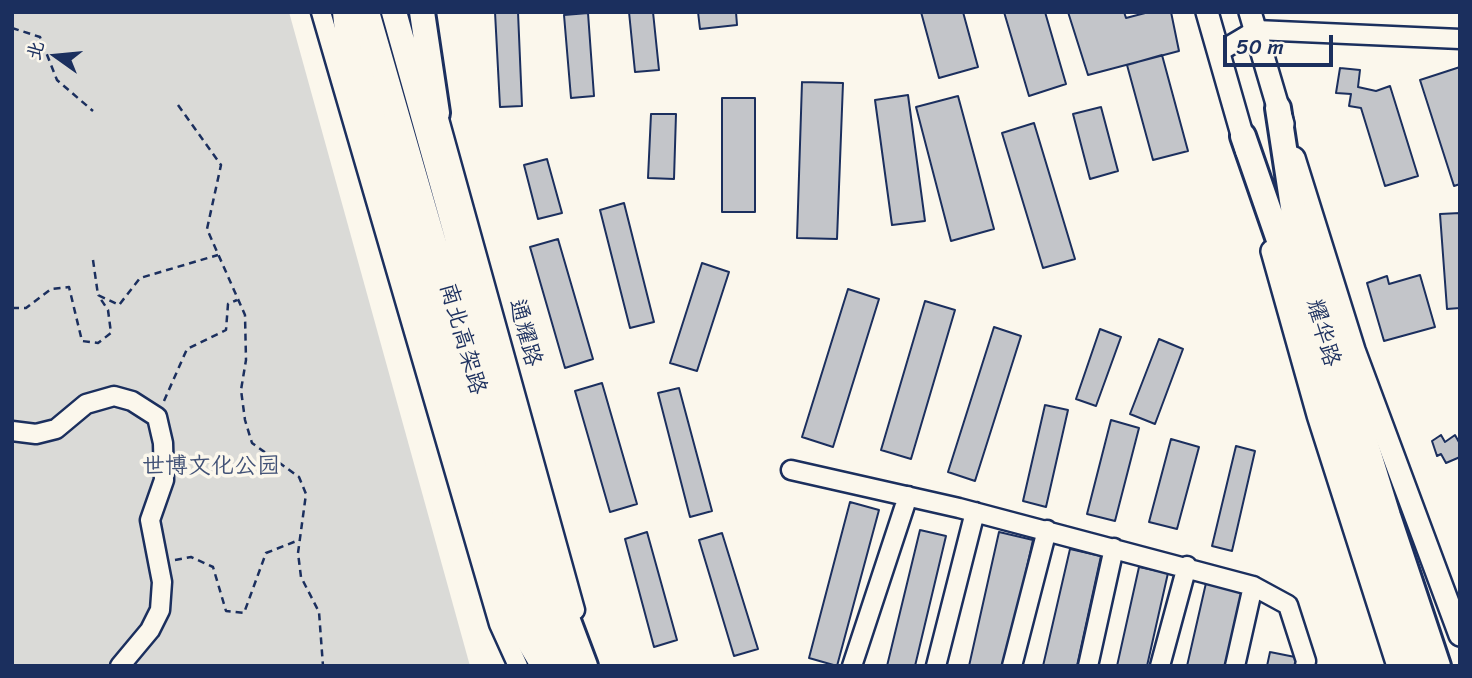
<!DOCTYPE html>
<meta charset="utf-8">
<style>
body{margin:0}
#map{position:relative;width:1472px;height:678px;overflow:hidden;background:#fbf7ec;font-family:Sriracha,"LXGW WenKai TC",sans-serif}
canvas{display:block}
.frame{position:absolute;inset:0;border:14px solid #1b2f5e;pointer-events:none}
.north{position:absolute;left:21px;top:21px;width:70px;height:70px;-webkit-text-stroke:5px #fbf7ec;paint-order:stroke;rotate:285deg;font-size:19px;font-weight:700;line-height:28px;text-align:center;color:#1b2f5e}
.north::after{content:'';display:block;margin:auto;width:24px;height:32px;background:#1b2f5e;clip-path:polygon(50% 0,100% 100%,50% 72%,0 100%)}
.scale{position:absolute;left:1223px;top:35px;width:110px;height:32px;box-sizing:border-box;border:4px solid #1b2f5e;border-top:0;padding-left:9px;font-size:21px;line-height:24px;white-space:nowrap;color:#1b2f5e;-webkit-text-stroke:5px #fbf7ec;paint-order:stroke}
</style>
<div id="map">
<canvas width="1472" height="678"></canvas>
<div class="frame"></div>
<div class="north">北</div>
<div class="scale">50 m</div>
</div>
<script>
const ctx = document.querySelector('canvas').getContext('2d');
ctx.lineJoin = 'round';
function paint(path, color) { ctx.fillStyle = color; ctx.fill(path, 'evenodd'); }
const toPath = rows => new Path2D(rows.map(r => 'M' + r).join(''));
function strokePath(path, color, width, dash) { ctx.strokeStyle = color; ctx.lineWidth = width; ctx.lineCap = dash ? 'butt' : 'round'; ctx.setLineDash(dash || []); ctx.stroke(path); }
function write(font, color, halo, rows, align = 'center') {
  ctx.font = font + ' Sriracha,"LXGW WenKai TC",sans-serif'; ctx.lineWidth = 7; ctx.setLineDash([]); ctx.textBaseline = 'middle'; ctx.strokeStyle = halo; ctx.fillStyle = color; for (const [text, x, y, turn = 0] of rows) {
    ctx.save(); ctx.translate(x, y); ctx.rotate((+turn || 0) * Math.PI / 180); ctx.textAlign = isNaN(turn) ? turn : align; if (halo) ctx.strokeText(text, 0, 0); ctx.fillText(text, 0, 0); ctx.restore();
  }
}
paint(toPath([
 [12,12,289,12,470,666,12,666]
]), '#dadad7');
const building = toPath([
 [495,12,518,12,522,106,500,107,495,12],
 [629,12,653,12,659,70,635,72,629,12],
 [698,12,736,12,737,25,700,29,698,12],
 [921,12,963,12,978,67,939,78,921,12],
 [1004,12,1045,12,1066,84,1029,96,1004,12],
 [1068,12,1124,12,1126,18,1149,12,1171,12,1179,51,1088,75,1068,12],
 [588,13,594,96,571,98,564,15,588,13],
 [1162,55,1188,151,1153,160,1127,65,1162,55],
 [1460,67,1460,184,1454,186,1420,80,1460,67],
 [1340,68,1360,70,1358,87,1376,91,1390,86,1418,176,1385,186,1361,108,1349,106,1351,94,1336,93,1340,68],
 [802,82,843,83,837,239,797,238,802,82],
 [908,95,925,221,892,225,875,100,908,95],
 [958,96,994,229,951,241,916,107,958,96],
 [722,98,755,98,755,212,722,212,722,98],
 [1101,107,1118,171,1090,179,1073,114,1101,107],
 [651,114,676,114,674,179,648,178,651,114],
 [1034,123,1075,259,1043,268,1002,133,1034,123],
 [547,159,562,213,538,219,524,165,547,159],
 [624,203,654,322,630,328,600,210,624,203],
 [1460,213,1460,308,1447,309,1440,214,1460,213],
 [558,239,593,359,565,368,530,247,558,239],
 [702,263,729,272,697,371,670,363,702,263],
 [1420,275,1435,327,1384,341,1367,283,1387,276,1389,284,1420,275],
 [848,289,879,299,833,447,802,437,848,289],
 [925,301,955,310,911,459,881,450,925,301],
 [994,327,1021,336,975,481,948,472,994,327],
 [1100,329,1121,337,1096,406,1076,399,1100,329],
 [1159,339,1183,349,1155,424,1130,414,1159,339],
 [602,383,637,504,610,512,575,391,602,383],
 [679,388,712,511,690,517,658,393,679,388],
 [1045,405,1068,410,1046,507,1023,501,1045,405],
 [1111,420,1139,428,1115,521,1087,514,1111,420],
 [1441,435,1445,442,1455,435,1460,444,1460,457,1446,463,1441,454,1437,456,1432,441,1441,435],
 [1171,439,1199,447,1177,529,1149,522,1171,439],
 [1236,446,1255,451,1232,551,1212,546,1236,446],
 [850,502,879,510,837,666,809,658,850,502],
 [920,530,946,536,915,666,887,666,920,530],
 [647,532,677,640,654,647,625,539,647,532],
 [999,532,1033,540,1005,666,969,666,999,532],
 [722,533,758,649,734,656,699,540,722,533],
 [1070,549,1101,556,1077,666,1043,666,1070,549],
 [1139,567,1168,573,1147,666,1117,666,1139,567],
 [1206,583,1243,591,1226,666,1187,666,1206,583],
 [1270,652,1300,658,1298,666,1267,666,1270,652]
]);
paint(building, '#c3c5c9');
strokePath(building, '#1b2f5e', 2);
const minor = toPath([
 [321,12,499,624,518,666],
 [354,12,495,514,534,638],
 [1219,52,1256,30,1460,39],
 [434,101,575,610],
 [12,431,36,434,56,429,86,404,114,396,132,401,157,417,163,443,164,480,150,520,162,582,160,610,150,630,120,666],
 [791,470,959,508,1253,586,1288,605,1306,661,1305,666],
 [852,666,908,496],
 [936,666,975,512],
 [1012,666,1047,530],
 [1088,666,1114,548],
 [1160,666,1187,566],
 [1235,666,1253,586]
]);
const major = toPath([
 [1207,12,1247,152],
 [1250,12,1283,124],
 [1294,158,1354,350,1460,635],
 [1272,251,1318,415,1398,666]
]);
const highway = toPath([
 [345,12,349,51,369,138,481,517,513,615,542,663],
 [367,12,534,589,560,666],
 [394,12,555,586,585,666],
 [422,12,437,113],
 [1278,108,1293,207,1388,516,1438,666],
 [1243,136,1306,318,1413,666]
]);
strokePath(minor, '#1b2f5e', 23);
strokePath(major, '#1b2f5e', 26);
strokePath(highway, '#1b2f5e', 30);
strokePath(toPath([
 [12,28,40,37,57,80,93,111],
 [178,105,221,165,207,229,245,315,246,360,241,390,245,420,252,443,299,477,306,494,298,553,301,577,319,612,323,666],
 [93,260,98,295,119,305,140,278,218,255],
 [12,308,26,308,51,289,69,287,82,341,98,343,111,333,108,310,98,295],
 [164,401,187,349,226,330,228,304,237,300],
 [175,560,191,557,213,567,226,611,244,613,266,553,299,540]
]), '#1b2f5e', 2.5, [7, 5]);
strokePath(minor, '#fbf7ec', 18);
strokePath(major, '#fbf7ec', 21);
strokePath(highway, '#fbf7ec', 24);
write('23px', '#1b2f5e', '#fbf7ec', [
 ["通耀路",524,333,75],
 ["耀华路",1322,333,74],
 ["南北高架路",462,339,74]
]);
write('23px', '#415176', '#fbf7ec', [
 ["世博文化公园",211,467]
]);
</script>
